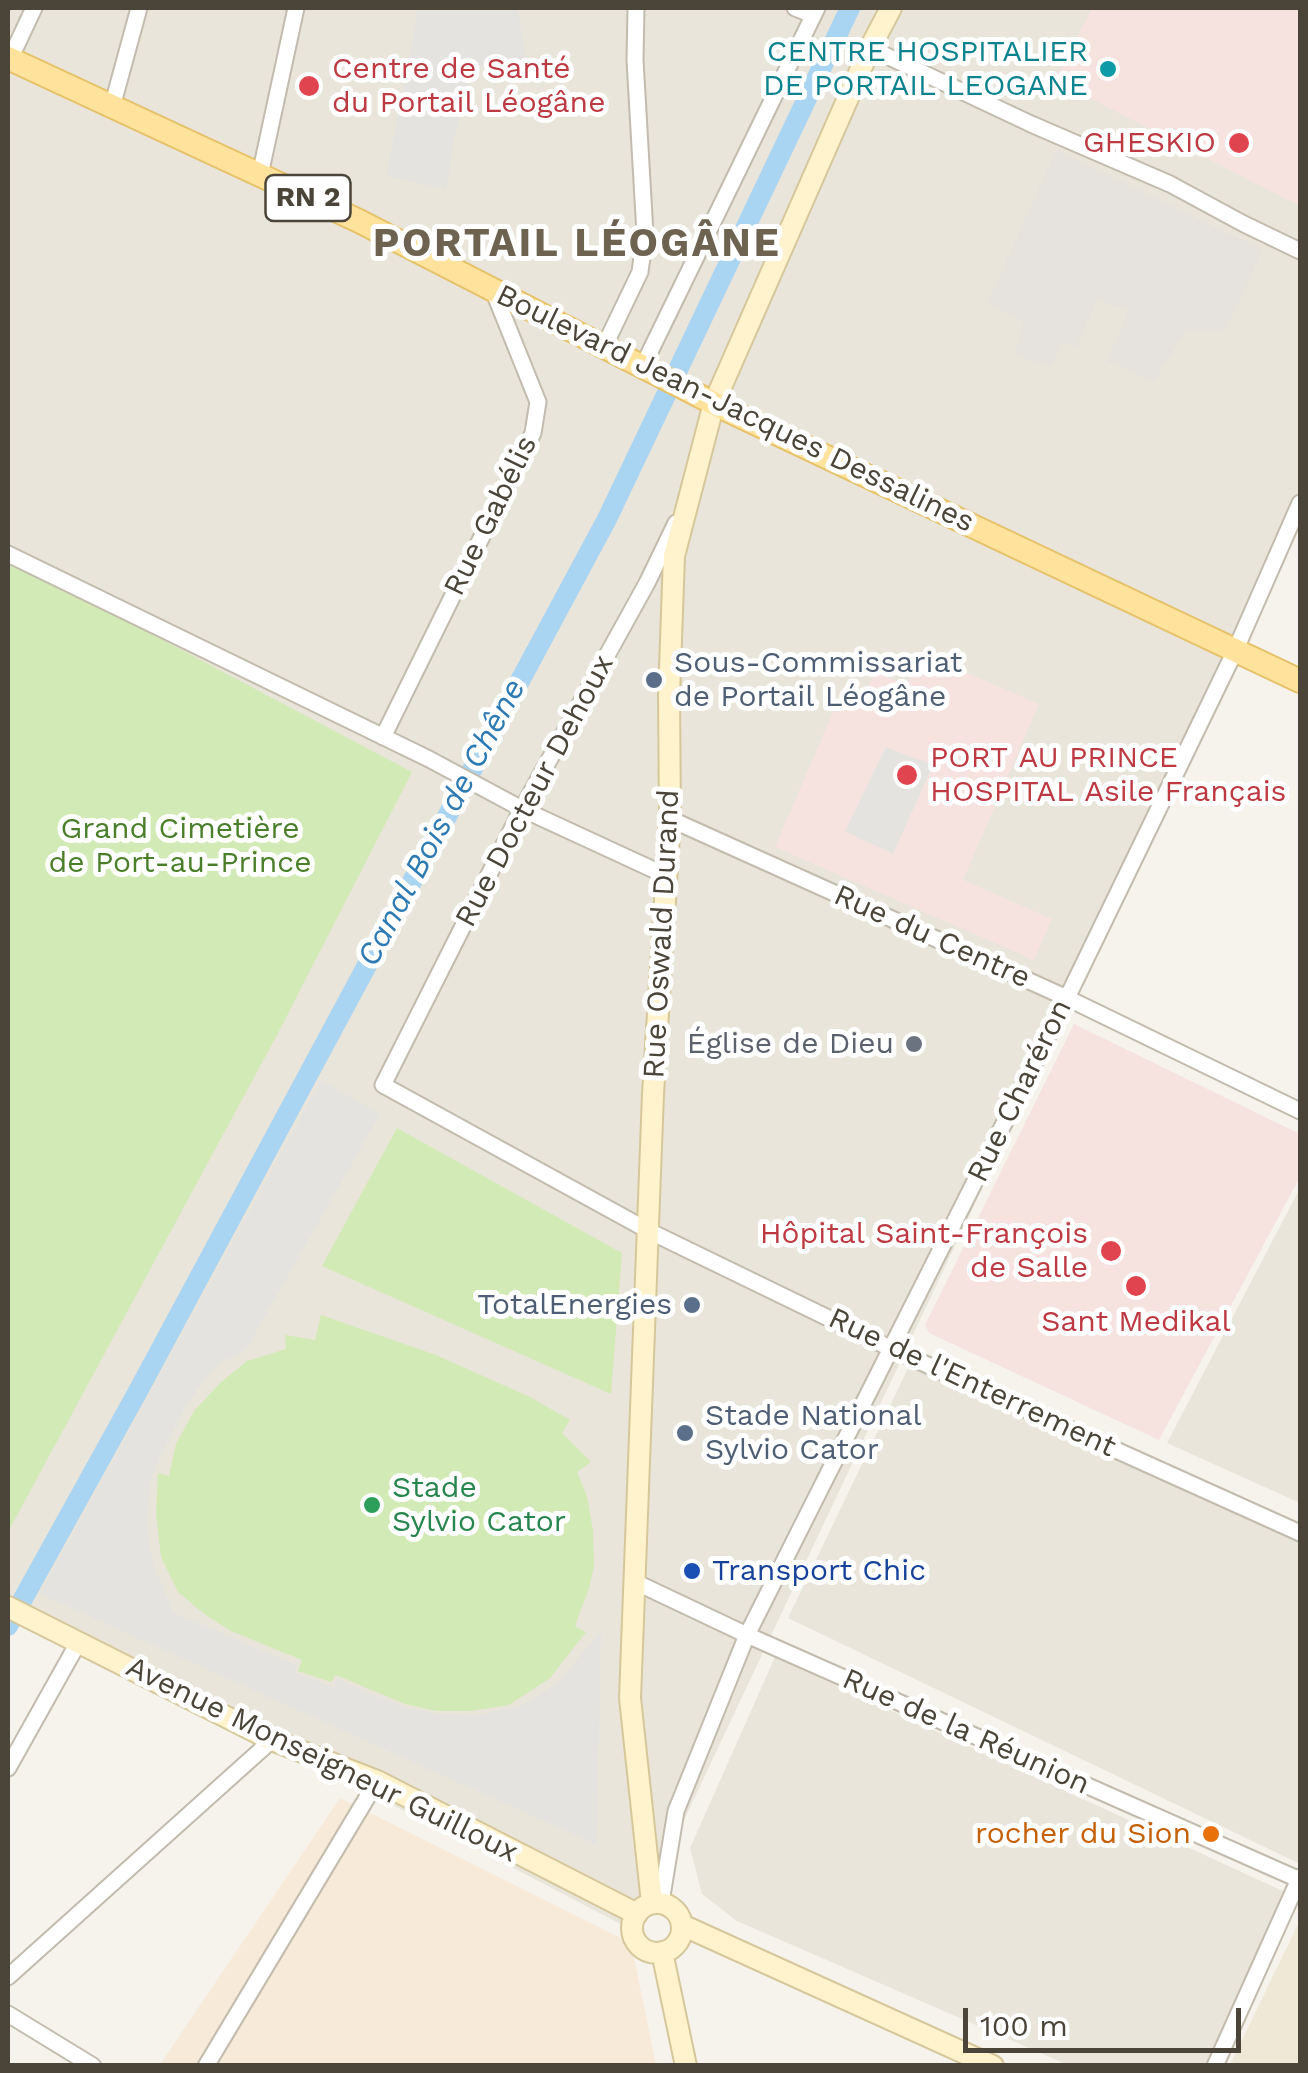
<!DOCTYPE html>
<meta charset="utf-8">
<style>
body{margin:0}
#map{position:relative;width:1308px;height:2073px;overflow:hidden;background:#f6f3ec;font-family:"Work Sans",sans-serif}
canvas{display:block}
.frame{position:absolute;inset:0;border:10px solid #4b4439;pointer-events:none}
.scale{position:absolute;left:963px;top:2008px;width:278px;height:45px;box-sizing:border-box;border:5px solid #4b4439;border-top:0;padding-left:12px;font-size:30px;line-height:35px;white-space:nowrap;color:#4b4439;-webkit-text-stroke:8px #fff;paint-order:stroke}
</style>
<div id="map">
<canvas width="1308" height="2073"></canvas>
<div class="frame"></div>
<div class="scale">100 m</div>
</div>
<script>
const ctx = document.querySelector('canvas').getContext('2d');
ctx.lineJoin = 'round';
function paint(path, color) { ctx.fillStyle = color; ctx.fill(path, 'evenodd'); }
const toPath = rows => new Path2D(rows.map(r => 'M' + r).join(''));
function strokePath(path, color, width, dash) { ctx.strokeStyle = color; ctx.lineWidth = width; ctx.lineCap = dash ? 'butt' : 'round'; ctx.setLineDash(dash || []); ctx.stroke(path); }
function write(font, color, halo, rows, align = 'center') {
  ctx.font = font + ' "Work Sans",sans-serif'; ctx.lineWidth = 10; ctx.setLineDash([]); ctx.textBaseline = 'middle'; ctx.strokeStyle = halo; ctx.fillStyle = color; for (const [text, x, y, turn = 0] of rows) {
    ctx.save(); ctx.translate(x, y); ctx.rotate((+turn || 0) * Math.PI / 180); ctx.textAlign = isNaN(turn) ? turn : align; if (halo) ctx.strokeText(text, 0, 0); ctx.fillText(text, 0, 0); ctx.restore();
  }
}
paint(toPath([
 [8,8,1300,8,1300,515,632,1930,8,1604],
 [1300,1188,1300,1503,1167,1443],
 [911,1362,1300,1541,1300,1864,788,1618],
 [775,1657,1287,1893,1208,2065,1068,2065,737,1921,702,1894,690,1848]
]), '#eae5da');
paint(toPath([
 [340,1798,631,1943,656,2065,159,2066]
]), '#f7ead8');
paint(toPath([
 [1056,150,1263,250,1225,331,1185,331,1154,382,1107,361,1129,310,1098,300,1076,347,1062,343,1051,366,1014,355,1024,321,987,304]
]), '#e6e2dd');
paint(toPath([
 [1300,1920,1300,2065,1230,2065]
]), '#efe8d6');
paint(toPath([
 [1092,8,1300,8,1300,206,1055,80],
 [921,653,1039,704,963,880,1052,919,1034,960,775,847,846,682,867,690,875,672,907,686],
 [1074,1024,1300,1134,1300,1177,1159,1440,929,1333,925,1325]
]), '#f6e3e0');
paint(toPath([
 [8,558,412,772,277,1035,8,1532],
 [397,1128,622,1253,611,1394,322,1266],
 [321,1315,436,1355,530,1397,570,1420,562,1433,591,1462,577,1472,587,1496,593,1531,594,1566,589,1588,575,1626,586,1632,550,1678,509,1705,471,1711,436,1711,405,1704,336,1675,331,1682,298,1671,302,1660,231,1631,207,1616,178,1592,161,1557,156,1514,158,1473,169,1476,176,1444,194,1411,220,1383,247,1361,286,1349,285,1335,315,1340]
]), '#d2eab5');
paint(toPath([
 [416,8,517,8,530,77,475,66,456,131,446,189,386,176,416,22],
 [886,747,933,765,893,854,845,831],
 [321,1080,380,1114,245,1351,222,1362,204,1380,186,1406,159,1459,151,1480,147,1523,153,1565,174,1613,297,1665,295,1673,333,1687,337,1679,403,1707,440,1714,476,1715,524,1705,557,1683,601,1632,597,1845,40,1594]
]), '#e5e3e0');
strokePath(toPath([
 [8,1626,137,1393,607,519,850,8]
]), '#a9d4f2', 20);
const street = toPath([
 [795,8,813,15],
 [870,48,1031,124,1170,184,1244,224,1300,251],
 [10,59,34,8],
 [112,107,139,8],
 [260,175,296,8],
 [604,347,640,272,645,234,635,60,636,8],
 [643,366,817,8],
 [676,523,647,583,522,809,383,1085,649,1231,892,1349,1300,1533],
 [8,554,429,759,522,809,667,876],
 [383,737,533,433,538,402,493,290],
 [670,819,1067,998,1300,1111],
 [633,1581,747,1635,1300,1880],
 [8,1768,78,1643],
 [661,1902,676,1811,747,1635,1067,998,1235,651,1300,503],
 [8,1977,272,1740],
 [8,2014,93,2066],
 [206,2066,377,1781],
 [1215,2066,1300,1877]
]);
const secondary = toPath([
 [8,1607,272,1740,377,1781,637,1914],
 [652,1903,630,1698,653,1094,670,819,669,696,674,556,714,403,870,48,891,8],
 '632 1928a25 25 0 1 1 50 0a25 25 0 1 1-50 0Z',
 [682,1925,993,2066],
 [662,1952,686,2066]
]);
const primary = toPath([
 [8,58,359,221,723,408,1300,681]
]);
strokePath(street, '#c2bbae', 19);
strokePath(secondary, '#d6c79b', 24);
strokePath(primary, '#e6c16a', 26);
strokePath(street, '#fff', 15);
strokePath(secondary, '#fff3cd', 20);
strokePath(primary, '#ffe39c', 22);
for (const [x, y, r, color] of [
 [1108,69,10,"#0f9aa8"],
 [309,86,12,"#e0444e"],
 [1239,143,12,"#e0444e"],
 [654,680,10,"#5c6f8a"],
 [907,775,12,"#e0444e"],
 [914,1044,10,"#6b7280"],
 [1111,1251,12,"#e0444e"],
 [1136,1286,12,"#e0444e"],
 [692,1305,10,"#5c6f8a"],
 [685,1433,10,"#5c6f8a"],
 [372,1505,10,"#2e9e5b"],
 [692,1571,10,"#1a4fb4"],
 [1211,1834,10,"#e8710a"]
]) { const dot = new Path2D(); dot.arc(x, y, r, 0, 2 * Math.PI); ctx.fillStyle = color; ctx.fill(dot); strokePath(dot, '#fff', 4); }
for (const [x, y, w] of [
 [308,198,85]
]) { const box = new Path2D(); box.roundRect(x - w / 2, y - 23, w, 46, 8); ctx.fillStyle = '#fff'; ctx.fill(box); strokePath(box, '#4b4439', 2.5); }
write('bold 28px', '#4b4439', null, [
 ["RN 2",308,198]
]);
write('30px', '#0d838f', '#fff', [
 ["CENTRE HOSPITALIER",1088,52],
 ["DE PORTAIL LEOGANE",1088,86]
], 'right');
write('30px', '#be3a42', '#fff', [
 ["Centre de Santé",332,69],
 ["du Portail Léogâne",332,103],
 ["GHESKIO",1216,143,"right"],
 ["PORT AU PRINCE",930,758],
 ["HOSPITAL Asile Français",930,792],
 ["Hôpital Saint-François",1088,1234,"right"],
 ["de Salle",1088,1268,"right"],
 ["Sant Medikal",1136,1322,"center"]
], 'left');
write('30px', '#4b4439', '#fff', [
 ["Boulevard Jean-Jacques Dessalines",735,409,26],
 ["Rue Gabélis",491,516,-64],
 ["Rue Docteur Dehoux",535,791,-62],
 ["Rue Oswald Durand",662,934,-87],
 ["Rue du Centre",932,937,24],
 ["Rue Charéron",1020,1091,-64],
 ["Rue de l'Enterrement",972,1383,25],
 ["Rue de la Réunion",966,1732,24],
 ["Avenue Monseigneur Guilloux",322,1760,26]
]);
write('30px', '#4e5e75', '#fff', [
 ["Sous-Commissariat",674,663],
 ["de Portail Léogâne",674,697],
 ["TotalEnergies",672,1305,"right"],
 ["Stade National",705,1416],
 ["Sylvio Cator",705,1450]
], 'left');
write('30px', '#4a7f2a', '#fff', [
 ["Grand Cimetière",180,829],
 ["de Port-au-Prince",180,863]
]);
write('30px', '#5b616d', '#fff', [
 ["Église de Dieu",894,1044]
], 'right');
write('30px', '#27864d', '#fff', [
 ["Stade",392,1488],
 ["Sylvio Cator",392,1522]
], 'left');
write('30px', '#164399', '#fff', [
 ["Transport Chic",712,1571]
], 'left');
write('30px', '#c56008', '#fff', [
 ["rocher du Sion",1191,1834]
], 'right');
write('italic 32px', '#2e7ab2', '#fff', [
 ["Canal Bois de Chêne",442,823,-62]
]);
ctx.letterSpacing = '2.5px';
write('bold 40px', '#6e6250', '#fff', [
 ["PORTAIL LÉOGÂNE",577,244]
]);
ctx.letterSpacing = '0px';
</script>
